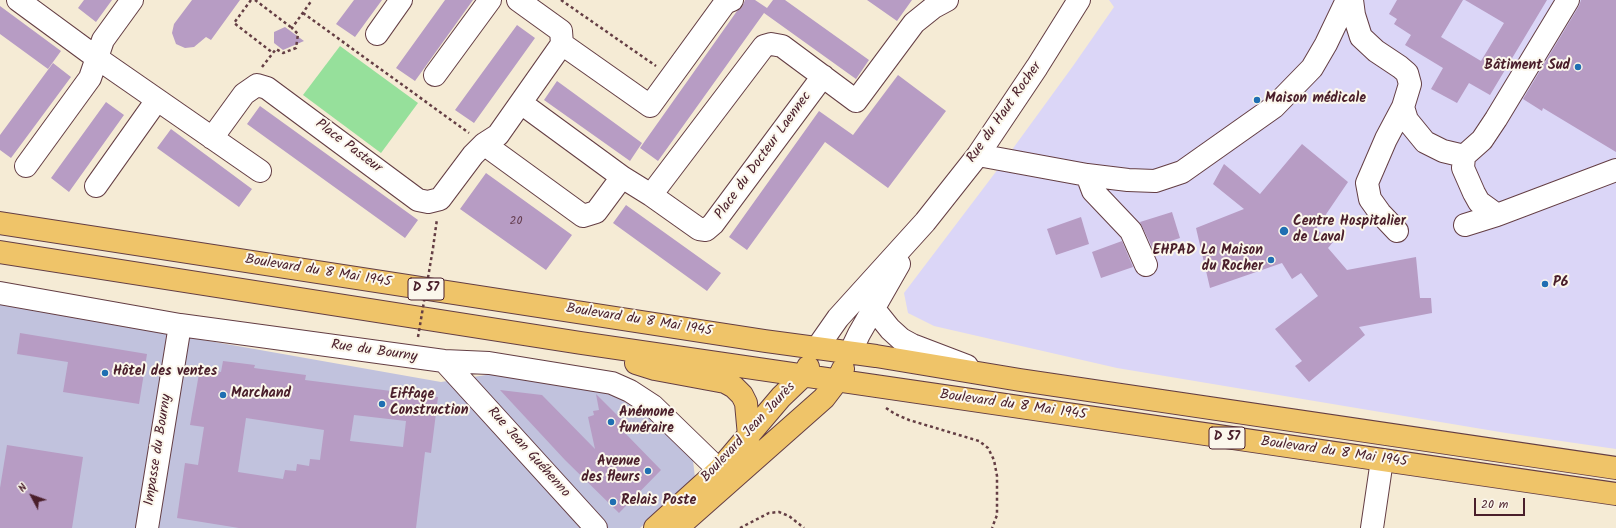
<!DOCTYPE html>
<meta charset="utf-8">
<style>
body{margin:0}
#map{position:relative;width:1616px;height:528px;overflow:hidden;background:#f5ebd5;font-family:Kalam,sans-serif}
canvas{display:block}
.north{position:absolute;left:12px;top:476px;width:40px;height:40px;-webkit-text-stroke:3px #fbf7ec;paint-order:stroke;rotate:311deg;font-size:11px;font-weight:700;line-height:16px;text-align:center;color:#4a1f2b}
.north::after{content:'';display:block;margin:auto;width:14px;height:18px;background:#4a1f2b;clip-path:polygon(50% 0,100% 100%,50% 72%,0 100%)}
.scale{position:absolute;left:1474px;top:498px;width:51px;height:18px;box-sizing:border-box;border:2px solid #4a1f2b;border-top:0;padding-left:5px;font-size:12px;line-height:14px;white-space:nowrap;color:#4a1f2b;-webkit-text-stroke:3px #fbf7ec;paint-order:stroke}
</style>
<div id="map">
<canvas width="1616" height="528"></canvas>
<div class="north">N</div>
<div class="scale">20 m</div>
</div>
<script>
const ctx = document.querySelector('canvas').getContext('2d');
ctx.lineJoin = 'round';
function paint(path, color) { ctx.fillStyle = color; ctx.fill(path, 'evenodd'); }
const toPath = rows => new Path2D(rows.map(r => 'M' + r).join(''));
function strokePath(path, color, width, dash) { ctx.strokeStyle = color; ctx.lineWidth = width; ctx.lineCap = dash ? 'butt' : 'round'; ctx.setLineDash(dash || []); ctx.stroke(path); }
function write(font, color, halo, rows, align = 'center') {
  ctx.font = font + ' Kalam,sans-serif'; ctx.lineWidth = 4; ctx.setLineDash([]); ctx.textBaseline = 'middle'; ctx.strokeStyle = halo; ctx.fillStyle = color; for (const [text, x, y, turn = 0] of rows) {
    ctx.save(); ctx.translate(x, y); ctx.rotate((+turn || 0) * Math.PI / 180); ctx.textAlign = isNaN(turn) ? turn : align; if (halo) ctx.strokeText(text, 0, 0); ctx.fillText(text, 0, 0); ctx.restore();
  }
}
paint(toPath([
 [1109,0,1616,0,1616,449,1506,433,1117,368,934,326,908,313,904,293,998,169,1073,66,1114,7]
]), '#dbd6f7');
paint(toPath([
 [0,304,441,382,499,373,589,388,616,396,657,423,693,460,695,478,640,528,0,528]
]), '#c1c2dd');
paint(toPath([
 [340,46,418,103,381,153,303,95]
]), '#96e09b');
paint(toPath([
 [84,0,112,0,96,22,78,8],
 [192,0,240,0,211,40,206,37,194,47,185,48,176,44,172,33,174,24],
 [354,0,382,0,355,37,336,24],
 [445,0,473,0,415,81,396,68],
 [745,0,755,0,767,8,773,0,785,0,869,60,856,79,764,13,658,161,640,148,737,11,742,7],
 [867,0,912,0,897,21],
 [1397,0,1463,0,1441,37,1481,61,1504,23,1465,0,1547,0,1490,95,1469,83,1457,103,1431,89,1443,68,1405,45,1411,35,1394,24,1397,19,1389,14],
 [1581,0,1616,0,1616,152,1543,108,1542,111,1523,99,1579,6],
 [0,6,61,51,48,69,0,34],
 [517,25,535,38,474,123,455,110],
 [285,27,304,41,283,50,274,43,274,32],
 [53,63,71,77,11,158,0,150,0,135],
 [898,75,946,111,888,188,825,142,747,250,729,237,819,111,853,135],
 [557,81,642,143,630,161,544,100],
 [106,102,124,115,69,192,51,178],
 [260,106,418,220,405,238,247,124],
 [171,129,252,189,239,207,157,148],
 [1302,144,1348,182,1316,229,1333,242,1328,248,1347,270,1416,257,1420,298,1431,298,1432,313,1359,327,1365,335,1309,382,1295,366,1302,361,1275,329,1318,296,1301,273,1292,279,1282,263,1210,288,1196,228,1244,209,1213,184,1224,164,1260,194],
 [486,173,572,235,546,270,460,209],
 [626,205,721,273,707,291,613,223],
 [1172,212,1180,238,1152,247,1140,222],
 [1081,217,1089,244,1056,255,1047,229],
 [1122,241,1133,267,1101,278,1092,252],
 [20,333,147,354,139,404,63,392,68,362,17,354],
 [223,361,255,365,254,368,306,375,305,380,438,397,431,453,425,452,416,528,239,528,177,518,185,463,198,465,204,427,190,425,200,368,221,372],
 [354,415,406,421,403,447,350,441],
 [246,418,324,430,320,460,310,459,309,466,297,464,296,471,285,470,283,479,238,472],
 [500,390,542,395,595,449,588,417,594,415,593,411,599,410,596,394,630,428,625,433,661,470,619,513,565,460],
 [7,445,83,457,72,528,0,528,0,488]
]), '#b79cc4');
const minor = toPath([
 [18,0,97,58,260,171],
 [1352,0,1354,15,1361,37,1376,51,1400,67,1407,73,1410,84,1403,107,1386,139,1367,183,1370,199,1380,213,1397,231],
 [377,34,401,0],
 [562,44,650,106,725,3,732,0],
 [435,75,490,0],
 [1403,107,1407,120,1425,142,1443,151,1464,156,1482,140,1496,119,1568,0],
 [212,138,244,94,257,85,267,88,418,200,428,202,440,199,473,155,484,144,498,135,562,44,561,31,518,0],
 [484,144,583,216,596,212,622,177,521,103],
 [978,155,1087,175,1128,180,1155,181,1182,172,1274,107,1312,68,1326,44,1347,0],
 [1464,156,1463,168,1474,193,1479,202,1497,215,1616,170],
 [26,166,90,78,103,40,132,0],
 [1087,175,1093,191,1131,231,1146,265],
 [622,177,651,195,699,229,706,230,713,224,823,76],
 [96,186,157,100],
 [651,195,764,46,771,44,782,46,856,101,914,23,934,7,947,0],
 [1465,225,1497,215],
 [0,293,180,325,444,361,489,363,612,383,630,391,653,406,719,470],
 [874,309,890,329,901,339,912,345,967,366],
 [817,348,838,318,925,222,978,155,1037,67,1079,0],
 [850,353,859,334,899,264],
 [444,361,596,528],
 [147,528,180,325],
 [1372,528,1382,460]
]);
const major = toPath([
 [0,223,765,341,876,356,1020,380,1616,468],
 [0,252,581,343,1616,494],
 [636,363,655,369,725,382,734,387,742,395,746,403,749,436],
 [655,528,719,470,781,397,804,375,808,367],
 [677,528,824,398,837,381,843,369]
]);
strokePath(minor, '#643e44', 24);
strokePath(major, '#643e44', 24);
strokePath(toPath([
 [251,0,234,23,273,53],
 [255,0,292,28],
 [561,0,656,66],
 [303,13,469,133],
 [262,67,276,49,283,53,296,48,298,34,292,28,312,0],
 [433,248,437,219],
 [886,408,895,414,909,420,979,441,988,448,994,460,997,476,997,515,992,528],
 [740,528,769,513,779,512,789,516,804,528]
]), '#643e44', 2.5, [3, 3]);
strokePath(minor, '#fff', 22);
strokePath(major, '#efc469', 22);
strokePath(toPath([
 [418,337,433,248]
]), '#643e44', 2.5, [3, 3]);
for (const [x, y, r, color] of [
 [1578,67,4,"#1f6fb2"],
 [1257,100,4,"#1f6fb2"],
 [1284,231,5,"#1f6fb2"],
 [1271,260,4,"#1f6fb2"],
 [1545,284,4,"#1f6fb2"],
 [105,373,4,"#1f6fb2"],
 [223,395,4,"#1f6fb2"],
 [382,404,4,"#1f6fb2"],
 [611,422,4,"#1f6fb2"],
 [648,471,4,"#1f6fb2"],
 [613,502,4,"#1f6fb2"]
]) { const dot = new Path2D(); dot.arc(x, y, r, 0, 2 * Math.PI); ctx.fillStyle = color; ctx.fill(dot); strokePath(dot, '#fbf7ec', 1.5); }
write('12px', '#653e51', null, [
 ["20",516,222]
]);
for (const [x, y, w] of [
 [426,289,36],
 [1227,438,36]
]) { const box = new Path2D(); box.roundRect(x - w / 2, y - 11, w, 22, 3); ctx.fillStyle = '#fbf7ec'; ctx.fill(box); strokePath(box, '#4a1f2b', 1); }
write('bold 13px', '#4a1f2b', null, [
 ["D 57",426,289],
 ["D 57",1227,438]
]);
write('bold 14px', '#4a1f2b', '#fbf7ec', [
 ["Bâtiment Sud",1570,67,"right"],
 ["Maison médicale",1265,100],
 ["Centre Hospitalier",1293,223],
 ["de Laval",1293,239],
 ["EHPAD La Maison",1263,252,"right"],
 ["du Rocher",1263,268,"right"],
 ["P6",1553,284],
 ["Hôtel des ventes",113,373],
 ["Marchand",231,395],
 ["Eiffage",390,396],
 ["Construction",390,412],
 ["Anémone",619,414],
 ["funéraire",619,430],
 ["Avenue",640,463,"right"],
 ["des fleurs",640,479,"right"],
 ["Relais Poste",621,502]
], 'left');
write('14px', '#4a1f2b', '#fbf7ec', [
 ["Rue du Haut Rocher",1005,113,-55],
 ["Place Pasteur",348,147,37],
 ["Place du Docteur Laennec",764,156,-54],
 ["Boulevard du 8 Mai 1945",318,272,9],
 ["Boulevard du 8 Mai 1945",639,321,9],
 ["Rue du Bourny",374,352,8],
 ["Boulevard du 8 Mai 1945",1013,406,8],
 ["Boulevard Jean Jaurès",749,433,-47],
 ["Impasse du Bourny",159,450,-81],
 ["Rue Jean Guéhenno",528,453,48],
 ["Boulevard du 8 Mai 1945",1334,453,8]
]);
</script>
